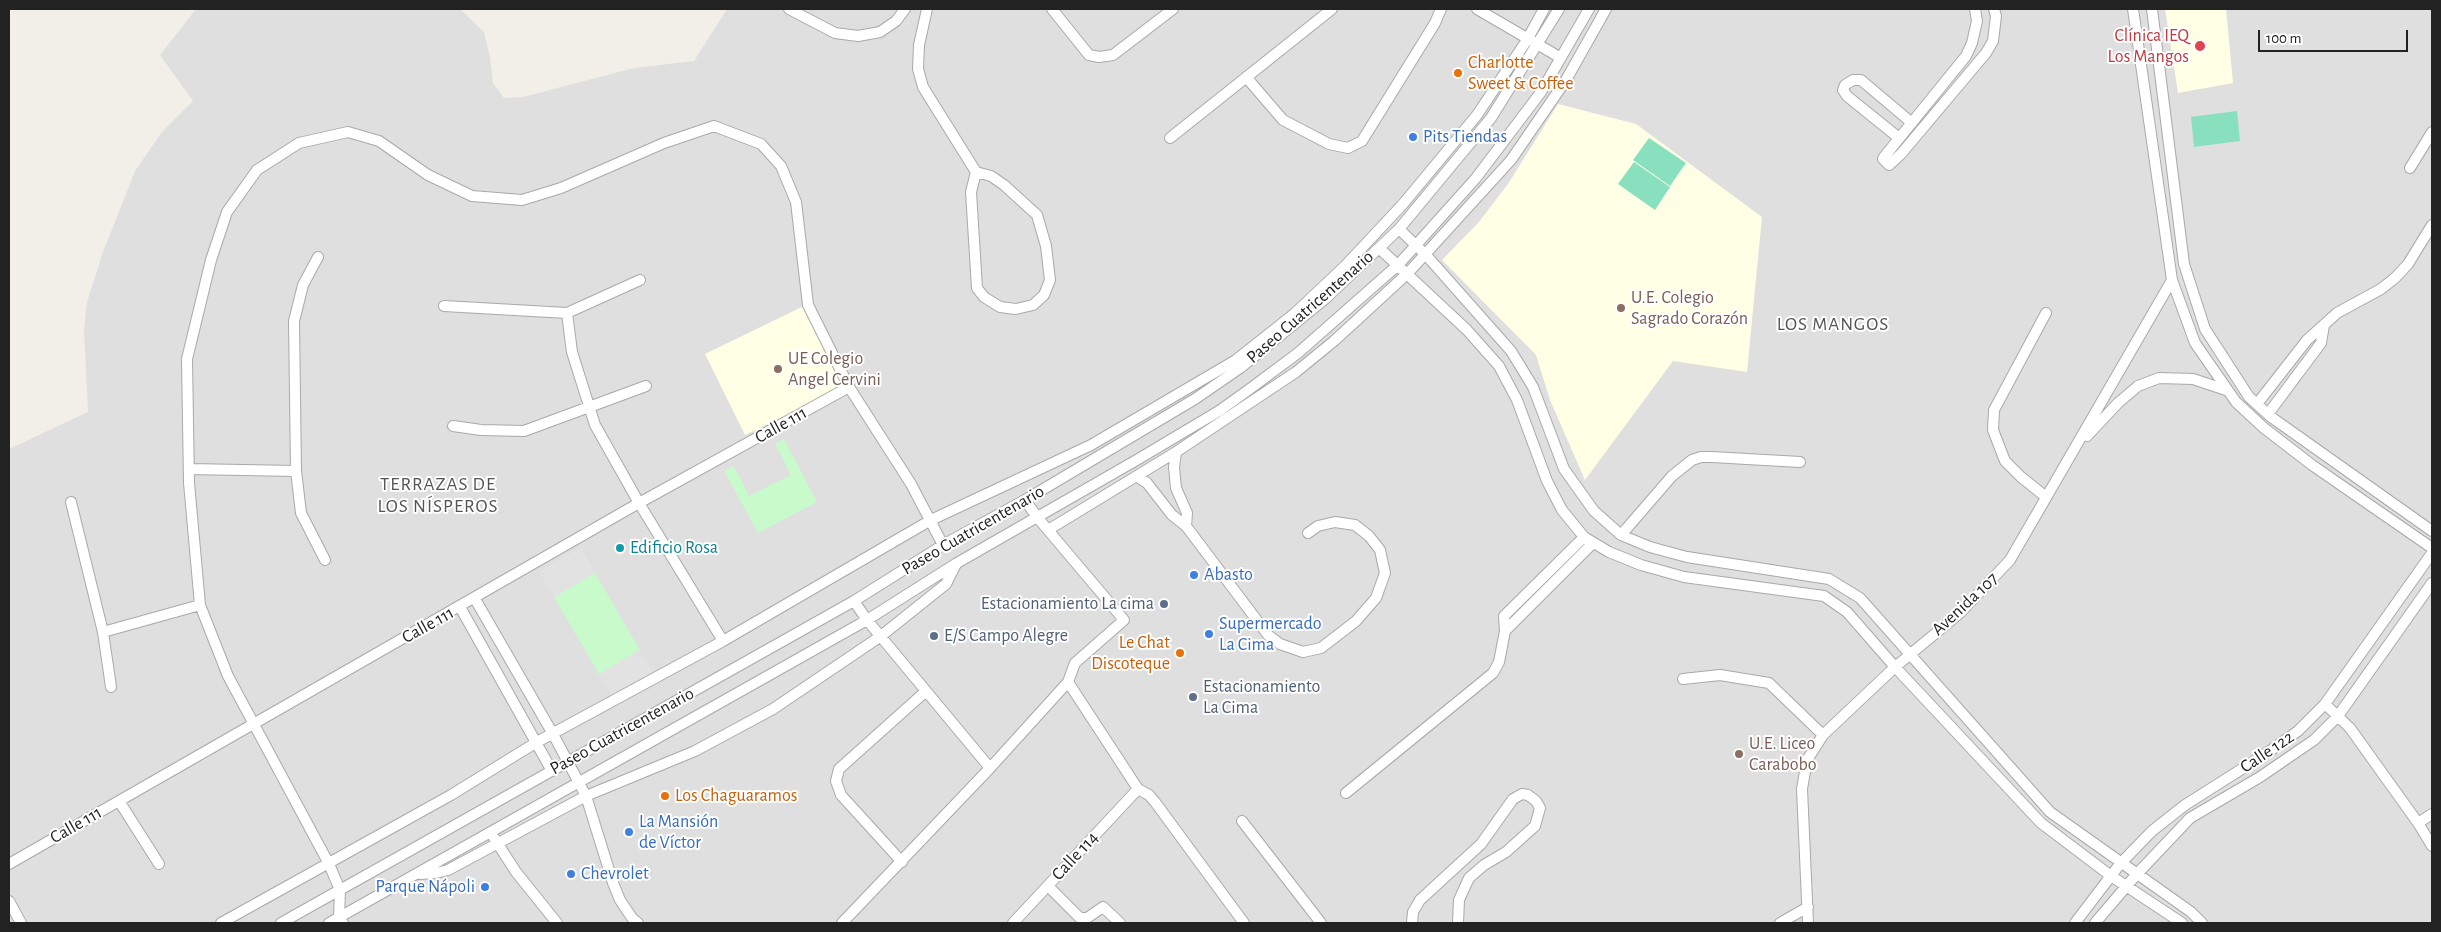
<!DOCTYPE html>
<meta charset="utf-8">
<style>
body{margin:0}
#map{position:relative;width:2441px;height:932px;overflow:hidden;background:#f2efe9;font-family:"Alegreya Sans",sans-serif}
canvas{display:block}
.frame{position:absolute;inset:0;border:10px solid #222;pointer-events:none}
.scale{position:absolute;left:2258px;top:30px;width:150px;height:22px;box-sizing:border-box;border:2px solid #222;border-top:0;padding-left:6px;font-size:15px;line-height:18px;white-space:nowrap;color:#222;-webkit-text-stroke:4px #fff;paint-order:stroke}
</style>
<div id="map">
<canvas width="2441" height="932"></canvas>
<div class="frame"></div>
<div class="scale">100 m</div>
</div>
<script>
const ctx = document.querySelector('canvas').getContext('2d');
ctx.lineJoin = 'round';
function paint(path, color) { ctx.fillStyle = color; ctx.fill(path, 'evenodd'); }
const toPath = rows => new Path2D(rows.map(r => 'M' + r).join(''));
function strokePath(path, color, width, dash) { ctx.strokeStyle = color; ctx.lineWidth = width; ctx.lineCap = dash ? 'butt' : 'round'; ctx.setLineDash(dash || []); ctx.stroke(path); }
function write(font, color, halo, rows, align = 'center') {
  ctx.font = font + ' "Alegreya Sans",sans-serif'; ctx.lineWidth = 4; ctx.setLineDash([]); ctx.textBaseline = 'middle'; ctx.strokeStyle = halo; ctx.fillStyle = color; for (const [text, x, y, turn = 0] of rows) {
    ctx.save(); ctx.translate(x, y); ctx.rotate((+turn || 0) * Math.PI / 180); ctx.textAlign = isNaN(turn) ? turn : align; if (halo) ctx.strokeText(text, 0, 0); ctx.fillText(text, 0, 0); ctx.restore();
  }
}
paint(toPath([
 [196,9,460,9,484,32,490,57,493,83,504,98,523,97,634,68,694,61,727,9,2432,9,2432,923,9,923,9,449,88,412,84,330,87,302,103,252,135,171,162,132,193,101,160,55]
]), '#e0dfdf');
paint(toPath([
 [2165,9,2226,9,2233,83,2178,93],
 [1558,104,1636,124,1762,217,1747,372,1673,361,1585,480,1550,400,1536,355,1442,260,1478,223,1508,184],
 [810,303,850,384,745,435,705,354]
]), '#ffffe5');
paint(toPath([
 [784,439,817,502,758,533,724,471,734,466,749,496,791,475,775,444],
 [595,573,640,650,599,674,554,597]
]), '#c8facc');
paint(toPath([
 [2237,111,2240,141,2194,147,2191,117],
 [1649,138,1686,163,1670,186,1633,160],
 [1634,162,1670,187,1655,210,1618,184]
]), '#88e0be');
paint(toPath([
 [581,547,595,573,554,597,538,572],
 [640,650,653,673,612,696,599,674]
]), '#e2e2e2');
const minor = toPath([
 [789,9,835,33,858,36,880,32,896,21,905,9],
 [927,9,919,45,918,69,923,87,976,172],
 [1052,9,1089,55,1099,57,1113,55,1173,9],
 [1477,9,1561,58],
 [1975,9,1977,21,1972,43,1966,56,1884,157,1883,159,1889,165,1901,154,1986,53,1993,41,1996,16,1994,9],
 [2133,9,2172,280,2195,343,2236,402,2264,428,2312,465,2432,548],
 [2152,9,2184,264,2205,329,2249,397,2271,417,2432,531],
 [1246,77,1283,120,1329,144,1348,148,1362,141,1435,23,1441,9],
 [1170,138,1332,9],
 [1899,138,1847,96,1843,90,1845,85,1853,80,1861,80,1912,123],
 [2410,168,2432,132],
 [976,172,991,176,1004,185,1037,215,1046,246,1050,280,1044,295,1033,305,1016,309,1000,307,984,297,977,288,971,192,976,172],
 [1399,229,1426,255,1511,351,1533,387,1564,469,1594,511,1621,535,1650,547,1687,557,1829,579,1860,598,2050,812,2191,912,2202,923],
 [1379,248,1467,330,1499,366,1517,400,1547,481,1562,510,1584,537,1609,552,1641,565,1684,577,1824,596,1847,612,1895,667,2041,823,2111,876,2182,923],
 [444,306,567,313,640,280],
 [567,313,572,352,595,425,639,503,723,641],
 [2046,313,1994,410,1993,430,2005,461,2021,477,2046,497],
 [2257,404,2307,340,2337,313,2381,289,2395,278,2408,264,2432,225],
 [2268,414,2321,343,2324,325],
 [453,426,481,430,524,431,646,386],
 [2087,436,2118,403,2138,386,2159,378,2193,379,2226,390],
 [1176,452,1174,467,1176,488,1187,513,1186,526],
 [189,469,296,471,294,321,303,285,318,257],
 [296,471,301,513,325,560],
 [1138,477,1147,483,1172,515,1186,526,1268,635,1280,644,1303,652,1321,648,1356,621,1376,598,1385,573,1380,550,1369,536,1355,525,1335,522,1318,526,1308,533],
 [1025,500,1037,517,1124,620,1075,663,1068,682],
 [71,502,103,632,111,687],
 [1048,530,1176,452,1296,372,1334,341,1408,273,1511,160,1566,80,1606,9],
 [1621,535,1672,476,1692,460,1701,457,1712,457,1800,462],
 [475,599,553,734,586,796,613,883,620,900,632,918,638,923],
 [854,601,867,620,990,768],
 [460,607,552,771],
 [1505,631,1593,543],
 [103,632,200,605],
 [1683,679,1720,675,1769,683,1823,735],
 [2325,704,2350,728,2418,823],
 [1346,793,1493,673,1499,662,1505,631,1504,616,1584,537],
 [119,801,159,864],
 [2432,814,2418,823,2432,846],
 [1242,821,1321,923],
 [494,838,516,872,557,923],
 [902,862,841,795,836,781,839,769,925,692],
 [9,864,639,503,849,387],
 [420,874,436,873,448,870,586,796,695,751,773,709,881,636,946,584,956,564],
 [1048,886,1080,918,1087,918,1103,907,1120,923],
 [9,901,21,923],
 [221,923,451,795,537,742,723,641,931,520,1091,445,1236,360,1294,314,1345,266,1403,204,1477,115,1527,40,1544,9],
 [281,923,854,601,943,545,1025,500,1195,399,1240,368,1326,298,1399,229,1491,118,1559,9],
 [329,923,867,620,957,563,1135,461,1219,411,1247,391,1298,353,1399,264,1476,178,1541,92,1589,9],
 [343,923,339,918,340,890,329,864,228,676,200,605,189,483,187,359,211,260,227,212,257,170,299,143,348,132,379,141,428,175,472,196,522,200,561,188,664,143,714,126,761,144,781,166,796,202,808,305,849,387,911,484,943,545],
 [842,923,990,768,1068,682,1138,789,1149,795,1155,802,1244,923],
 [1013,923,1138,789],
 [1412,923,1413,912,1420,900,1481,844,1513,799,1522,794,1528,795,1536,801,1540,808,1535,826,1506,852,1484,865,1469,878,1459,900,1458,923],
 [1780,923,1808,907],
 [1808,923,1802,789,1807,760,1823,735,1895,667,1960,613,2010,560,2172,280],
 [2075,923,2120,864,2152,831,2185,805,2267,753,2298,731,2325,704,2432,553],
 [2095,923,2136,875,2190,818,2260,777,2314,740,2338,716,2432,583]
]);
strokePath(minor, '#a9a9a9', 12);
strokePath(minor, '#fff', 10);
for (const [x, y, r, color] of [
 [2200,46,6,"#e0444e"],
 [1458,73,5,"#e8710a"],
 [1413,137,5,"#3f7fe0"],
 [1621,308,5,"#8d6e63"],
 [778,369,5,"#8d6e63"],
 [620,548,5,"#0f9aa8"],
 [1194,575,5,"#3f7fe0"],
 [1164,604,5,"#5c6f8a"],
 [1209,634,5,"#3f7fe0"],
 [934,636,5,"#5c6f8a"],
 [1180,653,5,"#e8710a"],
 [1193,697,5,"#5c6f8a"],
 [1739,754,5,"#8d6e63"],
 [665,796,5,"#e8710a"],
 [629,832,5,"#3f7fe0"],
 [571,874,5,"#3f7fe0"],
 [485,887,5,"#3f7fe0"]
]) { const dot = new Path2D(); dot.arc(x, y, r, 0, 2 * Math.PI); ctx.fillStyle = color; ctx.fill(dot); strokePath(dot, '#fff', 2); }
write('18px', '#be3a42', '#fff', [
 ["Clínica IEQ",2189,36],
 ["Los Mangos",2189,57]
], 'right');
write('18px', '#c56008', '#fff', [
 ["Charlotte",1468,63],
 ["Sweet & Coffee",1468,84],
 ["Le Chat",1170,643,"right"],
 ["Discoteque",1170,664,"right"],
 ["Los Chaguaramos",675,796]
], 'left');
write('18px', '#366cbe', '#fff', [
 ["Pits Tiendas",1423,137],
 ["Abasto",1204,575],
 ["Supermercado",1219,624],
 ["La Cima",1219,645],
 ["La Mansión",639,822],
 ["de Víctor",639,843],
 ["Chevrolet",581,874],
 ["Parque Nápoli",475,887,"right"]
], 'left');
write('18px', '#785e54', '#fff', [
 ["U.E. Colegio",1631,298],
 ["Sagrado Corazón",1631,319],
 ["UE Colegio",788,359],
 ["Angel Cervini",788,380],
 ["U.E. Liceo",1749,744],
 ["Carabobo",1749,765]
], 'left');
write('18px', '#222', '#fff', [
 ["Paseo Cuatricentenario",1310,307,-41],
 ["Calle 111",781,425,-29],
 ["Paseo Cuatricentenario",973,530,-30],
 ["Avenida 107",1965,604,-43],
 ["Calle 111",428,625,-29],
 ["Paseo Cuatricentenario",622,731,-29],
 ["Calle 122",2267,752,-34],
 ["Calle 111",76,825,-30],
 ["Calle 114",1075,856,-47]
]);
write('18px', '#0d838f', '#fff', [
 ["Edificio Rosa",630,548]
], 'left');
write('18px', '#4e5e75', '#fff', [
 ["Estacionamiento La cima",1154,604,"right"],
 ["E/S Campo Alegre",944,636],
 ["Estacionamiento",1203,687],
 ["La Cima",1203,708]
], 'left');
ctx.letterSpacing = '1px';
write('19px', '#555', '#fff', [
 ["LOS MANGOS",1833,324],
 ["TERRAZAS DE",438,484],
 ["LOS NÍSPEROS",438,506]
]);
ctx.letterSpacing = '0px';
</script>
